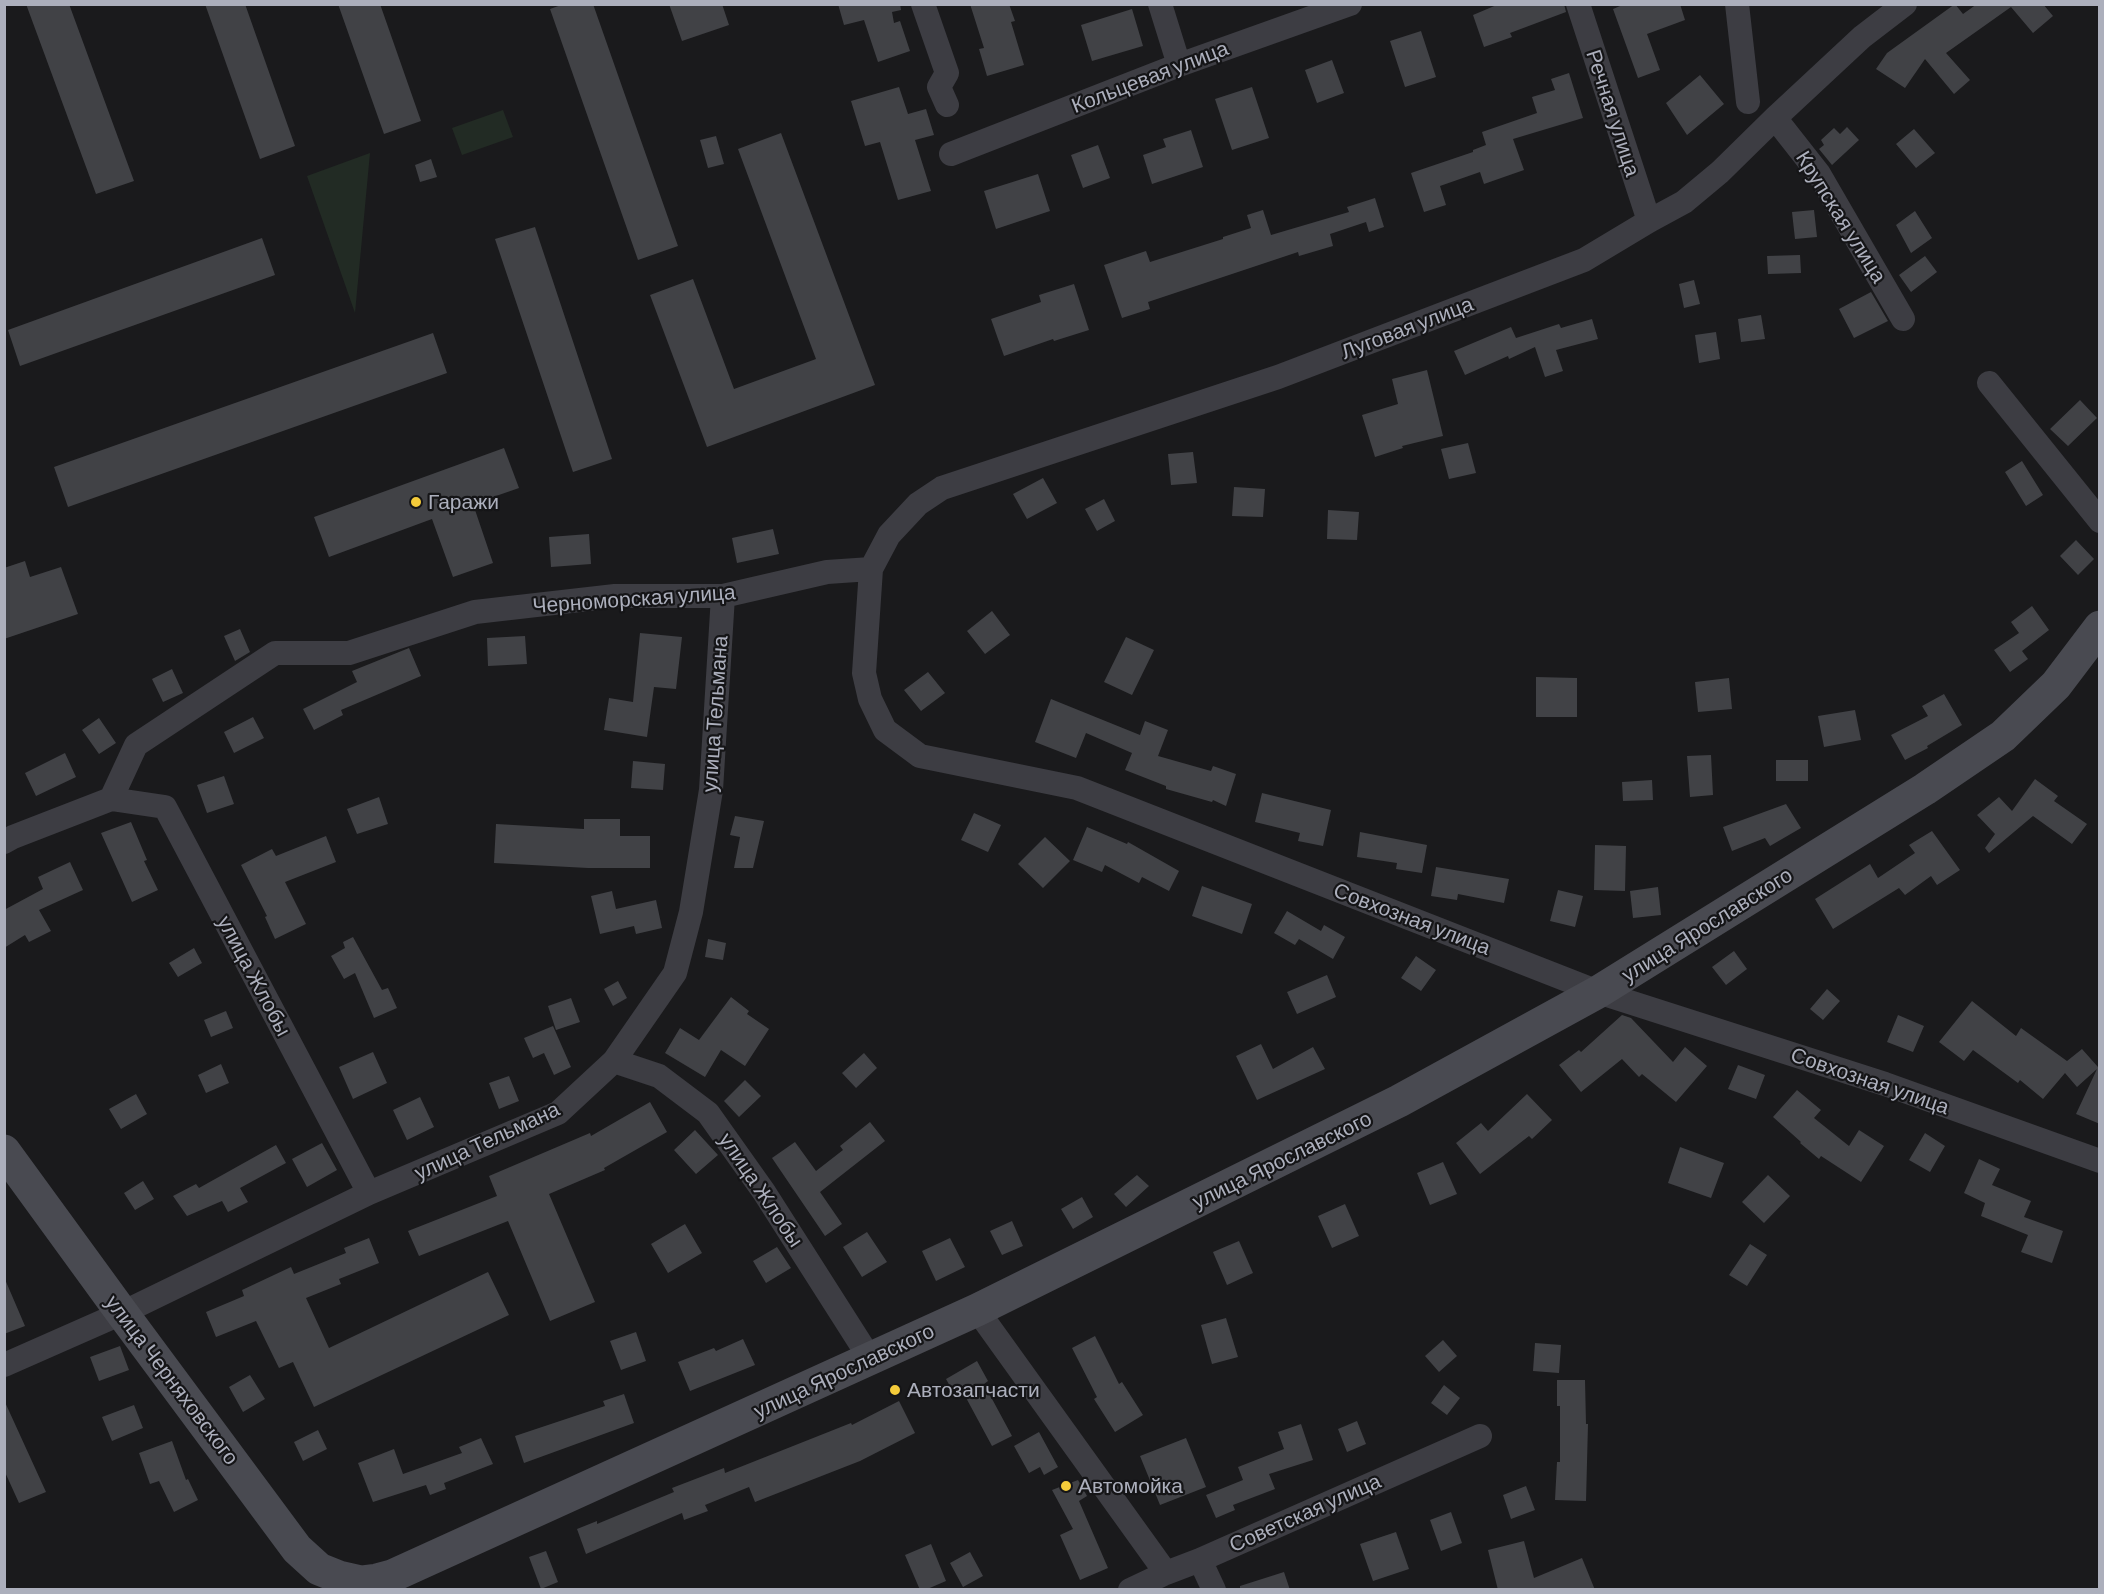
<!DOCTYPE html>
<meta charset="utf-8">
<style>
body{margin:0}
#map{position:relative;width:2104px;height:1594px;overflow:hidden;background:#1a1a1c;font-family:Barlow,sans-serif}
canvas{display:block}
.frame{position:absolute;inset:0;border:6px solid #acafbc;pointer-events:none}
</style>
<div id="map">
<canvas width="2104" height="1594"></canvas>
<div class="frame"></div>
</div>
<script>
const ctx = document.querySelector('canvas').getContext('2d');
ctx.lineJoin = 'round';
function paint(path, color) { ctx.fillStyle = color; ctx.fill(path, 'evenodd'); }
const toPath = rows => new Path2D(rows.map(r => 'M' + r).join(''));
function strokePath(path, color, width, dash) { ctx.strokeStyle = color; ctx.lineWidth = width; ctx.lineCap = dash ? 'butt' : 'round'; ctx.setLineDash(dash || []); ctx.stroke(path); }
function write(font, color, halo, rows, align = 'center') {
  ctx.font = font + ' Barlow,sans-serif'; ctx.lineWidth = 4.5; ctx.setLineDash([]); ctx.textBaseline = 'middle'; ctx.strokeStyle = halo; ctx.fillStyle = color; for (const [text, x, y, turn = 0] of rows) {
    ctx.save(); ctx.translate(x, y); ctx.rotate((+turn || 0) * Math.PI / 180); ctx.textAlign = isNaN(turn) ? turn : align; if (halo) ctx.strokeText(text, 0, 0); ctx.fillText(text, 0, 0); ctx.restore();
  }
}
paint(toPath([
 [503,110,513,137,462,155,452,128],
 [370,153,355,313,307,176]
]), '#222b24');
paint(toPath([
 [26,4,69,4,134,181,96,194],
 [205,4,245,4,295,146,260,159],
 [338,4,380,4,421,121,384,134],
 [564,4,593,4,678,246,638,260,550,9],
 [669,4,722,4,729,25,682,41],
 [838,4,900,4,901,10,892,12,894,23,900,21,910,51,878,62,864,20,844,25],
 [970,4,1009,4,1015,21,1011,22,1024,65,987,76,979,49,984,48],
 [1499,4,1564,4,1566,12,1510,33,1512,37,1484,47,1473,15],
 [1625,4,1680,4,1685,20,1647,34,1660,70,1638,78,1613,9],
 [1955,4,1963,14,1977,4,2043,4,2053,16,2033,33,2011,7,1946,53,1970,80,1954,94,1925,59,1905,88,1876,69,1887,53],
 [1132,9,1143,46,1092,61,1081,25],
 [1421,31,1436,77,1405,87,1390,41],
 [1332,60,1344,93,1317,103,1305,70],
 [1569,73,1583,118,1513,139,1524,170,1484,184,1480,172,1440,186,1446,205,1424,212,1411,173,1473,152,1473,150,1486,145,1482,132,1537,113,1532,97,1555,90,1551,79],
 [1700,75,1724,104,1687,135,1666,103],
 [899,87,908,114,926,109,934,135,915,140,931,191,898,200,880,142,865,146,851,101],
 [1252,87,1269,138,1232,150,1215,99],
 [1847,127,1859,140,1832,165,1819,149,1824,145,1821,140,1834,128,1840,134],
 [1914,129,1935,153,1916,168,1896,144],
 [1191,130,1203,167,1152,184,1143,155,1166,147,1163,139],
 [781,133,875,385,707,447,650,295,693,279,734,389,816,359,738,149],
 [716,136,724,164,708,168,700,140],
 [1098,145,1110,178,1083,188,1071,155],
 [431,159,437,177,420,182,415,165],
 [1038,174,1050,211,996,229,984,191],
 [1375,198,1384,227,1369,232,1366,222,1330,234,1333,246,1299,256,1298,252,1148,302,1150,309,1122,318,1104,265,1146,251,1150,262,1223,239,1223,237,1251,228,1247,215,1263,210,1271,235,1349,212,1347,207],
 [1814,210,1817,237,1795,239,1792,212],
 [1915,211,1932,238,1911,253,1896,225],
 [535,227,612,459,573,472,495,239],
 [262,238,275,275,20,366,8,330],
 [1800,255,1801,273,1768,274,1767,256],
 [1925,256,1937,272,1911,292,1899,275],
 [1694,280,1700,304,1684,308,1679,284],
 [1074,284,1089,330,1054,341,1053,339,1004,356,991,319,1041,302,1039,295],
 [1871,292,1888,321,1854,338,1839,309],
 [1761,315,1765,339,1741,342,1738,319],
 [1592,319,1598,339,1556,350,1563,371,1545,377,1535,347,1509,359,1508,356,1465,375,1454,351,1511,327,1516,338,1559,324,1561,328],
 [1716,332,1720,359,1699,363,1695,335],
 [433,333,447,373,68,507,54,467],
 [1427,370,1443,436,1402,446,1403,448,1375,457,1362,415,1398,404,1392,379],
 [2080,400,2097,418,2068,446,2050,429],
 [1468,443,1476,473,1449,479,1441,449],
 [504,448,519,488,473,504,493,563,453,577,432,519,329,557,314,517],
 [1193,452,1197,483,1171,485,1168,454],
 [2022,461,2043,495,2026,506,2005,472],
 [1043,478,1057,503,1027,519,1013,494],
 [1234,487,1265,489,1263,517,1232,516],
 [1104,499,1115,521,1097,531,1085,509],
 [1328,510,1359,512,1357,540,1327,539],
 [773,529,779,554,737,563,732,538],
 [589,534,591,564,551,567,549,537],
 [2076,540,2094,559,2078,575,2060,556],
 [25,561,30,577,61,567,78,614,4,639,4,568],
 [2032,606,2049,630,2022,651,2028,659,2010,672,1994,650,2019,633,2011,622],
 [992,611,1010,635,985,654,967,631],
 [240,629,250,652,235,661,224,636],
 [640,633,682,637,676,689,654,687,647,737,604,730,609,698,633,702],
 [525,636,527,664,488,666,487,638],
 [1126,637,1154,650,1132,695,1104,682],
 [409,648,421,676,341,710,343,715,314,730,303,709,357,682,352,671],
 [172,669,183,693,163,702,152,679],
 [928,672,945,693,921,711,904,690],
 [1536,677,1577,678,1577,717,1536,717],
 [1729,678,1732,709,1698,712,1695,682],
 [1944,694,1962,725,1927,746,1928,748,1905,760,1891,735,1928,716,1922,706],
 [1051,699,1140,735,1145,721,1168,730,1158,756,1211,771,1213,766,1236,774,1226,806,1213,800,1212,802,1166,789,1166,786,1125,770,1132,753,1086,733,1076,758,1035,742],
 [1855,710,1861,740,1824,747,1818,716],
 [253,717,264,738,234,753,224,732],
 [99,718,116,743,99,754,82,730],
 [65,753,76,777,36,796,25,773],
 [1711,755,1713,795,1690,797,1687,756],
 [1776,760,1808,760,1808,781,1776,781],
 [633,761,665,764,663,790,631,788],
 [224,776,234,804,207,813,197,785],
 [2035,779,2058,796,2054,801,2087,824,2072,844,2033,816,1989,853,1985,848,1995,834,1977,815,1999,797,2012,811],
 [1652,780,1653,800,1623,801,1622,782],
 [1262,793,1331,810,1323,846,1298,841,1300,833,1255,822],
 [379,797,388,824,357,834,347,809],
 [1786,804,1801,828,1770,846,1765,838,1732,851,1723,827],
 [974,813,1001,825,988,852,961,840],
 [735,816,764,821,753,868,734,868,740,837,730,835],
 [584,819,620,819,620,836,650,836,650,868,588,868,494,863,496,824,584,829],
 [131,822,147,860,144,861,158,890,132,902,101,833],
 [1087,827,1127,844,1128,842,1179,871,1169,891,1142,877,1139,883,1105,865,1102,872,1073,860],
 [1932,831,1960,870,1937,885,1931,876,1905,895,1899,888,1833,929,1815,899,1870,864,1878,878,1915,853,1909,845],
 [1360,832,1427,845,1422,873,1396,869,1397,863,1357,857],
 [326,836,336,862,285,882,306,924,275,939,265,917,267,916,241,865,272,849,276,856],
 [1045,837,1070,861,1043,888,1018,864],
 [1595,845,1626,846,1625,891,1594,890],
 [70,862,83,890,39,910,51,931,29,942,25,935,4,948,4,910,43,889,38,877],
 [1436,867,1509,879,1504,903,1458,894,1457,900,1431,896],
 [1202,886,1252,904,1242,934,1192,916],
 [1658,887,1661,915,1633,918,1630,891],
 [1558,890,1583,896,1575,927,1550,921],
 [612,891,616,909,656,900,662,928,636,934,634,926,600,934,591,896],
 [1287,911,1321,931,1324,925,1345,937,1333,959,1299,939,1295,945,1274,933],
 [353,937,382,990,388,988,397,1008,374,1018,355,973,344,979,331,956,345,948,343,942],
 [708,939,726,943,723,960,705,957],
 [194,948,202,963,178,977,169,963],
 [1734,951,1747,969,1726,985,1712,967],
 [1416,956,1436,970,1421,991,1401,978],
 [1327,975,1336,997,1297,1014,1287,992],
 [618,981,627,998,613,1006,604,989],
 [1827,989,1840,1001,1823,1020,1810,1009],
 [731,997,749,1011,747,1014,769,1029,745,1066,721,1050,705,1077,665,1053,680,1028,699,1040],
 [571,998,580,1022,556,1030,548,1006],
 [1972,1001,2016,1036,2021,1028,2067,1061,2082,1049,2098,1067,2100,1063,2100,1124,2076,1114,2097,1069,2077,1087,2065,1073,2043,1099,2020,1080,2018,1083,1973,1050,1964,1061,1939,1042],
 [226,1011,233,1028,211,1037,204,1020],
 [1622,1015,1631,1018,1673,1062,1685,1047,1707,1066,1676,1102,1642,1074,1639,1077,1622,1059,1581,1092,1559,1065,1579,1050,1581,1052],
 [1898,1015,1924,1026,1913,1052,1887,1042],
 [553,1026,571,1067,554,1075,544,1053,533,1058,524,1038],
 [1261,1044,1273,1069,1313,1047,1325,1069,1257,1100,1236,1056],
 [373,1052,387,1083,353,1099,339,1067],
 [864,1053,877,1068,856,1088,842,1073],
 [221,1064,229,1083,206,1093,198,1075],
 [1738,1065,1765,1075,1756,1099,1728,1089],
 [509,1076,519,1101,499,1109,489,1083],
 [745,1080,761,1096,739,1117,724,1101],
 [1797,1090,1821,1110,1814,1118,1849,1146,1859,1130,1884,1146,1861,1182,1821,1156,1819,1159,1800,1143,1801,1142,1773,1117],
 [136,1094,147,1114,121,1129,109,1109],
 [1527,1094,1552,1120,1532,1139,1529,1136,1480,1174,1456,1143,1481,1123,1488,1131],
 [420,1097,434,1127,407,1140,393,1110],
 [650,1102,667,1132,604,1168,605,1170,549,1194,595,1302,550,1321,508,1221,419,1256,408,1231,497,1196,489,1176,590,1133,591,1136],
 [870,1122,885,1141,820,1192,842,1224,825,1236,772,1158,795,1142,816,1171,843,1150,840,1146],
 [695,1130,718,1155,696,1174,674,1150],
 [1925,1133,1945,1146,1930,1172,1909,1160],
 [322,1143,337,1170,307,1187,292,1159],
 [276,1145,286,1163,240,1188,248,1202,228,1212,222,1201,187,1216,173,1196,196,1184,199,1188],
 [1680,1147,1724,1163,1711,1198,1668,1183],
 [1979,1159,2000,1169,1992,1185,2031,1201,2024,1217,2063,1231,2052,1263,2021,1252,2028,1235,1981,1216,1985,1203,1964,1193],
 [1443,1162,1457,1194,1430,1205,1417,1173],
 [1137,1175,1149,1186,1126,1207,1114,1194],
 [1768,1175,1790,1196,1764,1223,1742,1202],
 [143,1181,154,1199,135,1210,124,1193],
 [1082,1197,1093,1217,1073,1229,1061,1209],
 [1345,1204,1359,1236,1332,1248,1318,1216],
 [1012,1221,1023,1246,1002,1255,990,1231],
 [685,1224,702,1253,668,1273,651,1244],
 [867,1232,887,1262,862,1277,843,1247],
 [369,1238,379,1263,339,1279,341,1284,306,1298,329,1348,488,1272,509,1315,314,1407,293,1362,279,1368,256,1321,216,1337,206,1312,244,1296,242,1290,291,1267,294,1274,346,1253,344,1248],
 [950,1238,965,1267,936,1281,922,1251],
 [1239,1241,1253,1273,1227,1285,1213,1252],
 [1750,1244,1767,1255,1747,1286,1729,1275],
 [777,1247,791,1268,766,1283,753,1261],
 [4,1277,25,1326,4,1334],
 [1226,1318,1238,1357,1212,1364,1201,1325],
 [636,1332,646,1361,621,1370,610,1341],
 [1095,1336,1119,1384,1122,1382,1143,1415,1115,1432,1094,1399,1097,1397,1072,1348],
 [743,1339,755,1365,690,1391,678,1362,714,1348,716,1351],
 [1443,1340,1457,1356,1439,1372,1425,1356],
 [1535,1343,1561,1345,1559,1373,1533,1371],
 [120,1346,129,1370,99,1381,90,1357],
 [977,1361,988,1381,984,1384,1012,1436,992,1446,964,1394,957,1399,946,1379],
 [250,1375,265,1399,243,1412,229,1387],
 [1557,1380,1585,1380,1586,1424,1588,1424,1586,1501,1555,1500,1557,1462,1560,1462,1560,1406,1557,1406],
 [1444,1385,1460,1398,1447,1415,1431,1403],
 [624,1394,634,1423,524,1463,515,1436,605,1406,603,1401],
 [4,1400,46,1492,19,1503,4,1470],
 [899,1401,915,1433,860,1461,755,1502,749,1487,705,1505,708,1511,684,1520,682,1513,586,1554,577,1529,597,1521,597,1524,674,1492,672,1488,724,1468,725,1473,851,1423,852,1425],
 [134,1405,143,1428,112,1441,102,1417],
 [1357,1421,1366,1444,1347,1452,1338,1429],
 [1301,1424,1313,1460,1269,1474,1275,1489,1233,1505,1235,1510,1216,1518,1206,1495,1243,1480,1238,1467,1284,1449,1278,1432],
 [318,1430,327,1449,303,1461,294,1442],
 [1039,1432,1058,1467,1044,1475,1040,1467,1029,1473,1014,1446],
 [481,1438,493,1464,444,1483,446,1489,430,1495,426,1485,373,1502,358,1463,394,1449,403,1474,462,1453,459,1447],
 [1186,1438,1206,1487,1160,1505,1140,1456],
 [172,1441,186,1480,188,1479,198,1500,174,1512,159,1481,150,1484,139,1453],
 [1078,1480,1087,1496,1079,1501,1108,1568,1080,1580,1060,1535,1073,1529,1052,1490],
 [1526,1486,1535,1510,1511,1519,1503,1495],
 [1451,1512,1462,1543,1441,1551,1430,1520],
 [1396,1532,1409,1569,1373,1581,1360,1544],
 [1524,1541,1534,1578,1582,1558,1595,1590,1498,1590,1488,1550],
 [931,1544,946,1581,925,1590,920,1590,905,1555],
 [546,1551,558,1582,541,1589,529,1557],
 [970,1552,983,1576,963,1587,950,1563],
 [1284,1572,1290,1590,1240,1590,1240,1586]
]), '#414246');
strokePath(toPath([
 [923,4,947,73,939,87,947,105],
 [1160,4,1179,65],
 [1578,4,1649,221],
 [1737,4,1748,102],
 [1905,4,1862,37,1775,118,1720,172,1684,202,1649,221,1584,260,1278,377,942,488,918,504,889,535,871,569,864,673,870,699,885,730,920,756,1077,788,1598,992,1885,1084,2100,1161],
 [1775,118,1819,174,1903,319],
 [951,154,1179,65,1350,4],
 [1989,383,2100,521],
 [111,799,165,807,369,1193],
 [4,842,13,837,111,799,136,745,275,653,349,653,475,612,615,596,723,596,827,572,871,569],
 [614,1061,659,1076,708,1113,764,1192,871,1360],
 [977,1310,1166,1573],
 [4,1365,122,1313,369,1193,558,1113,614,1061,675,973,691,912,711,790,723,596],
 [1200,1560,1214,1590],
 [1130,1590,1166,1573,1200,1560,1480,1436]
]), '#3d3d43', 24);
strokePath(toPath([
 [4,1151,122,1313,297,1549,319,1569,339,1577,361,1582,377,1580,392,1576,977,1310,1399,1101,1598,992,1925,789,2003,736,2056,685,2100,627]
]), '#494a51', 33);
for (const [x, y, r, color] of [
 [416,502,6,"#f4cb3a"],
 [895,1390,6,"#f4cb3a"],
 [1066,1486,6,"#f4cb3a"]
]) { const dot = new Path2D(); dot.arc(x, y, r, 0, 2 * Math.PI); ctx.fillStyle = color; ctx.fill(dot); strokePath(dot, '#151517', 2); }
write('21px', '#acafbc', '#151517', [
 ["Кольцевая улица",1150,77,-21],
 ["Речная улица",1613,113,72],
 ["Крупская улица",1841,217,58],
 ["Луговая улица",1407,328,-21],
 ["Черноморская улица",634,599,-4],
 ["улица Тельмана",715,714,-86],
 ["Совхозная улица",1412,919,21],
 ["улица Ярославского",1707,925,-32],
 ["улица Жлобы",254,976,62],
 ["Совхозная улица",1870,1081,19],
 ["улица Тельмана",487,1141,-25],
 ["улица Ярославского",1282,1160,-26],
 ["улица Жлобы",761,1190,56],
 ["улица Ярославского",844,1371,-25],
 ["улица Черняховского",172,1380,53],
 ["Советская улица",1305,1513,-24]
]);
write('21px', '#acafbc', '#151517', [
 ["Гаражи",428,502],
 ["Автозапчасти",907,1390],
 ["Автомойка",1078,1486]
], 'left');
</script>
